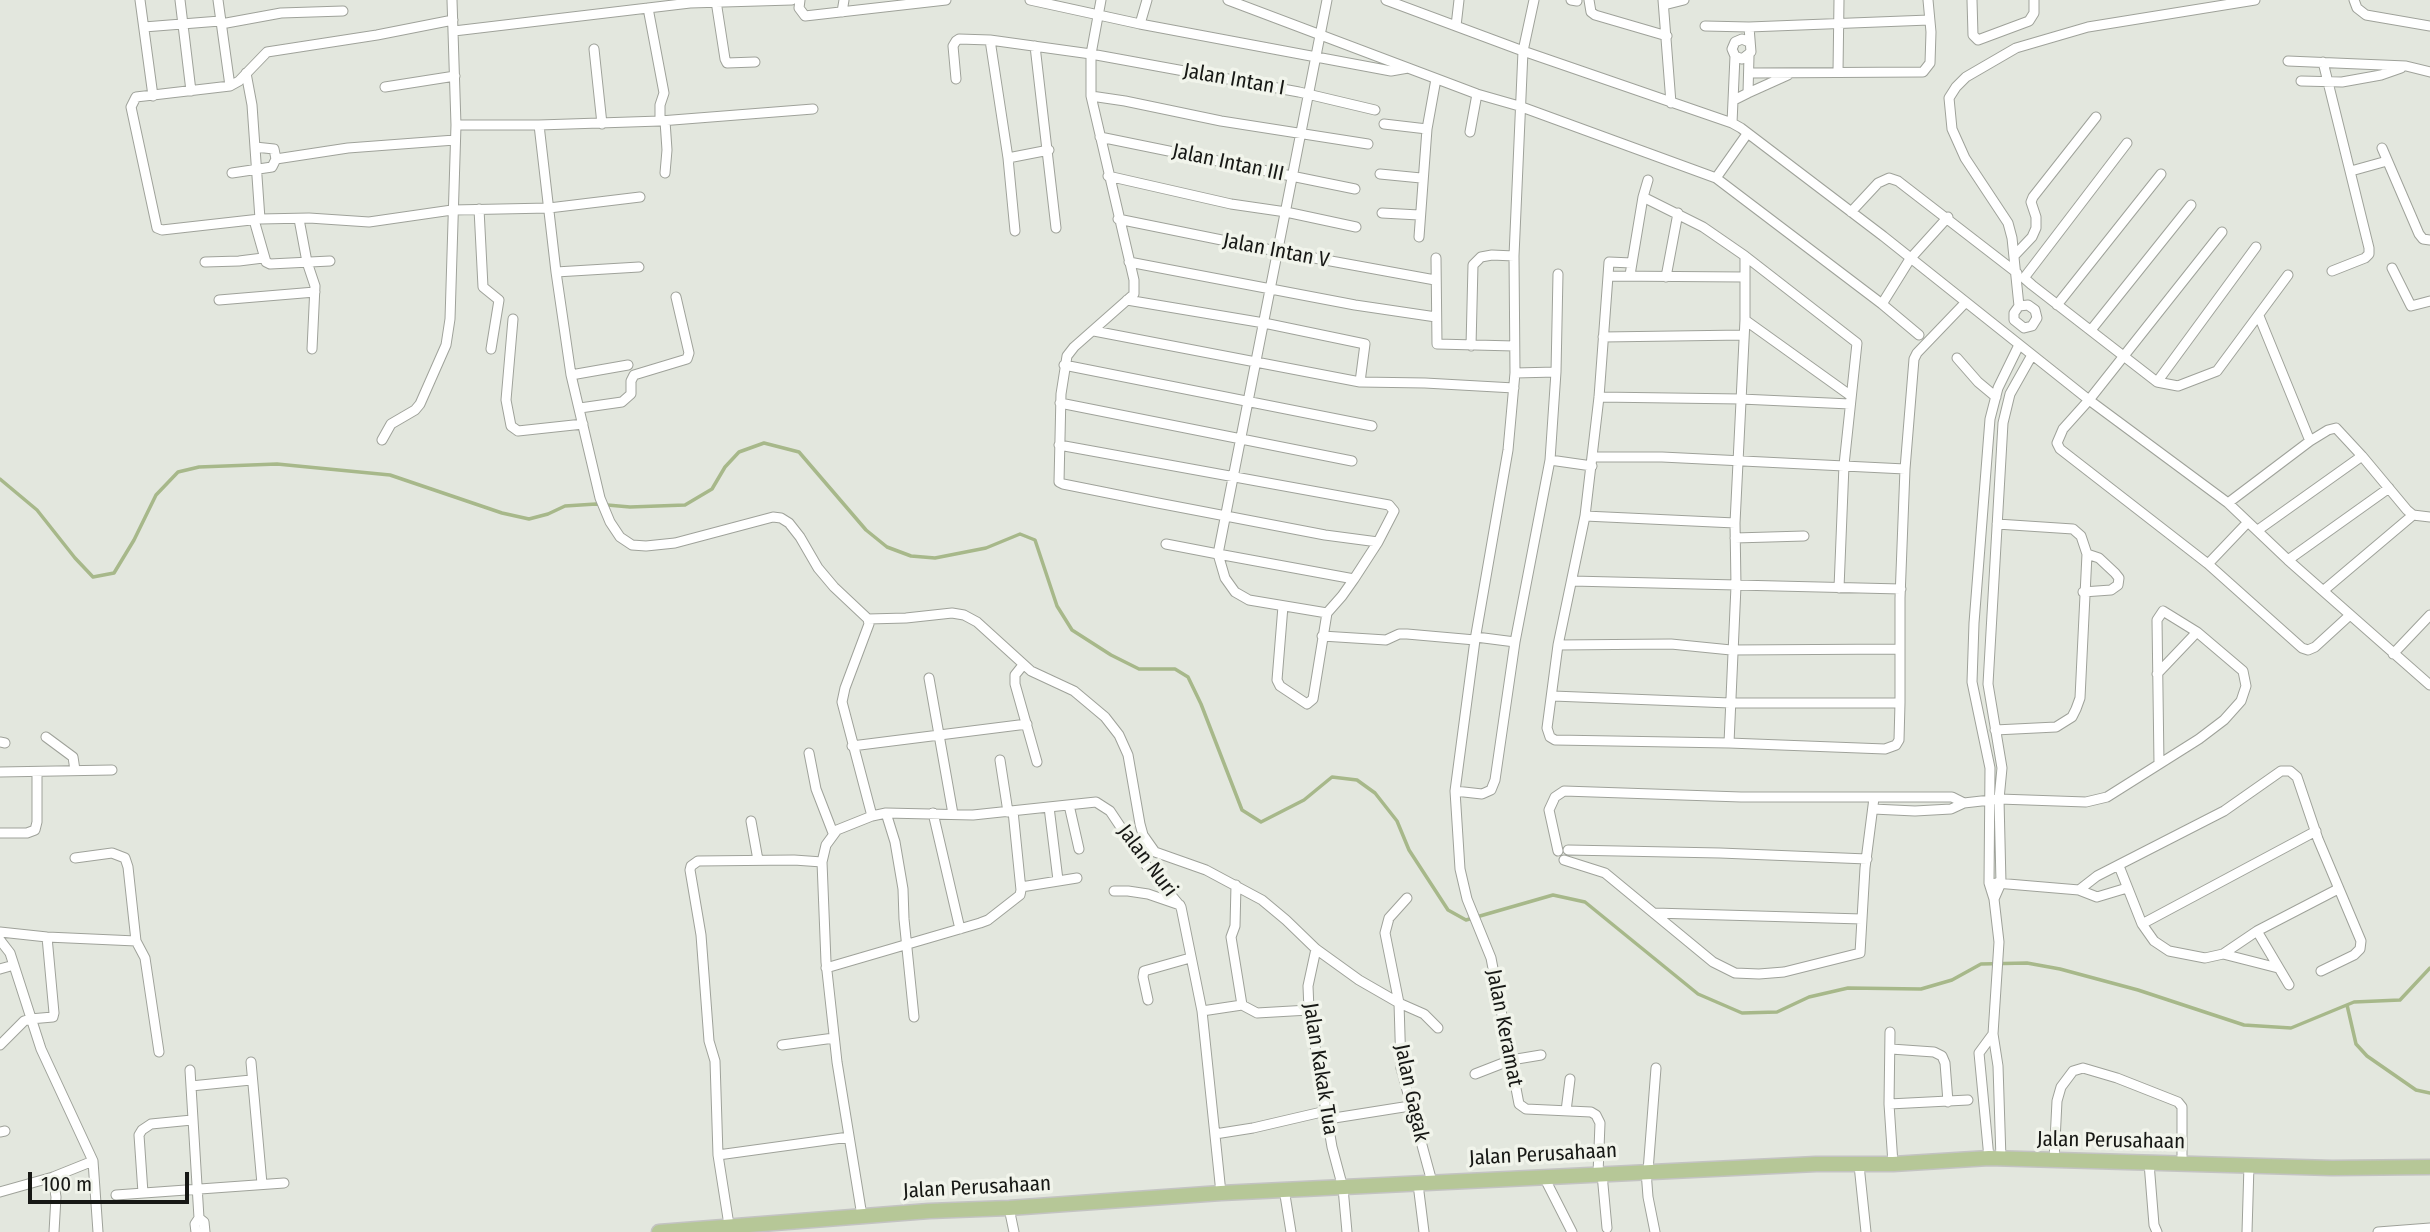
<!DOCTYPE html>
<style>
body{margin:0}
#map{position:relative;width:2430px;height:1232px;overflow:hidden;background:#e3e7de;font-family:"Fira Sans Condensed",sans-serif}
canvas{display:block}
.scale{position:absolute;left:28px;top:1172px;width:161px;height:32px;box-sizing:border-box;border:4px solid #171815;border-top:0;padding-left:9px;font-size:21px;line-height:24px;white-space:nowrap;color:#171815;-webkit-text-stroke:5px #f1f4eb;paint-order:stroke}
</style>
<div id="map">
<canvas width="2430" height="1232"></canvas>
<div class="scale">100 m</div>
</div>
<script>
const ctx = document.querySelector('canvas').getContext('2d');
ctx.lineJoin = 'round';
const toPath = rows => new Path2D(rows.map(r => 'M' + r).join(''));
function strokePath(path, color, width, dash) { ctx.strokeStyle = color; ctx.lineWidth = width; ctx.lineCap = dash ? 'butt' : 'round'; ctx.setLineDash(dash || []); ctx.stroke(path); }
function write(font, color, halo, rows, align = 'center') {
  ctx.font = font + ' "Fira Sans Condensed",sans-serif'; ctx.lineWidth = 7; ctx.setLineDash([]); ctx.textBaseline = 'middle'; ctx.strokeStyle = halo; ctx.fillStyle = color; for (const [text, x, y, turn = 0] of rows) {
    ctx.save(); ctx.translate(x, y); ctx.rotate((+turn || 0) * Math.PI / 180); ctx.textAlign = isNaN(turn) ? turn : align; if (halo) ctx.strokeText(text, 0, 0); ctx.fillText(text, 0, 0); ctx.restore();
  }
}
strokePath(toPath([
 [0,479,37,510,75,558,93,577,114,573,134,540,156,495,178,472,199,467,277,464,390,475,502,513,529,519,548,514,565,506,596,504,630,507,685,505,712,489,725,467,739,452,764,443,799,452,866,530,887,547,911,556,935,558,986,548,1020,534,1035,540,1057,606,1072,630,1111,655,1139,669,1175,669,1188,677,1201,704,1242,810,1261,822,1304,800,1332,777,1357,780,1375,793,1397,821,1409,850,1448,910,1466,920,1553,895,1585,902,1698,994,1742,1013,1777,1012,1809,997,1848,988,1921,989,1952,980,1981,964,2027,963,2060,969,2138,990,2244,1025,2291,1028,2354,1002,2400,1000,2430,968],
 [2347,1005,2356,1044,2367,1056,2416,1090,2430,1093]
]), '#a7b88a', 3.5);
const street = toPath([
 [140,0,153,96],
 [180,0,191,91],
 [218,0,230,86],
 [800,0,799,8,805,16,946,0],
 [1030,0,1140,24,1147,0],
 [1101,0,1091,54,1091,96,1134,280,1134,294,1074,347,1067,356,1061,394,1059,482,1063,484,1158,503,1325,535,1378,542],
 [1228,0,1477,94,1519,106,1716,178,1882,304,1919,335],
 [1386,0,1523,51,1732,123,1741,128,1883,236,2089,400,2228,503,2288,560,2430,685],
 [1571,0,1577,1],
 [1589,0,1591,12,1595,15,1667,36],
 [1663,0,1671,103],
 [1972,0,1973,35,1978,40,2029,21,2034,13,2034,0],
 [2354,0,2357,8,2366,15,2430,26],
 [716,1,725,59,727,63,755,62],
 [1664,5,1684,0],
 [648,8,664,93,660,105,660,121],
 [842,12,844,0],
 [453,20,377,35,267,52,239,81,230,86,136,97,131,107,157,228,162,230,260,219,309,218,369,222,452,210,549,208,640,197],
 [221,24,281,13,343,11],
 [1140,24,1391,71,1408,68],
 [1456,26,1459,0],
 [1705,26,1749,27,1929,20],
 [144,27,220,21],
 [454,31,690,3,792,0],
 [990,40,1008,158,1015,231],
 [1749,42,1742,39,1735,42,1732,49,1735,56,1742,59,1751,52,1749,27],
 [1035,46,1056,228],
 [594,49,602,124],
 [2288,61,2406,66,2430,72],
 [2323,62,2369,248,2369,254,2365,258,2332,271],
 [1838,72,1839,0],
 [246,73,252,105,260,219],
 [1750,73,1923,72,1930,63,1931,32,1928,0],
 [956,79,953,46,956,41,959,39,990,40,1091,54,1299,92,1375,110],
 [2301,81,2342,82,2381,75,2401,68],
 [385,87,455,76],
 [1748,93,1788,75],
 [1091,96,1125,101,1221,121,1368,144],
 [1734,100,1748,93,1749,56],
 [665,121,667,150,665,173],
 [1732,123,1735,56],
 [1384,124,1427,129],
 [456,125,539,125,556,272,571,375,600,498,610,522,620,537,632,545,646,546,675,543,773,517,781,518,789,523,800,537,818,568,834,587,868,619,869,624,845,688,842,702,872,816,837,830,826,845,822,862,826,962,837,1062,862,1216],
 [539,125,660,121,813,109],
 [1470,132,1477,94],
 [1100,137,1355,189],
 [2127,143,2024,278,2032,285,2157,382,2256,247],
 [2382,148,2419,234,2423,239,2430,240],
 [1008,158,1049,150],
 [276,159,348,148,455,140],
 [2351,171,2387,161],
 [232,173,272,167,276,159,274,149,255,147],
 [1380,174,1421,178],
 [1108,176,1231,204,1286,212,1356,227],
 [1716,178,1747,134],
 [1643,197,1648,180],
 [479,209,483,287,499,300,491,349],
 [1851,212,1878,183,1889,178,1898,181,2017,273],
 [1382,213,1419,215],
 [299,219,307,262,315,286,312,349],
 [1118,219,1276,251,1435,280],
 [254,220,266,262,270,264,330,261],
 [2222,232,2089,400,2063,429,2057,443,2060,449,2208,564,2302,648,2308,650,2315,647,2350,615],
 [1419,237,1427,129,1436,79],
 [1514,256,1523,51,1534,0],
 [1745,256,1857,343,1844,465,1839,588],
 [2014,256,2032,237,2036,228,2036,217,2031,202,2033,197,2096,117],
 [1436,258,1437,344,1514,346],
 [205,262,239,261,263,258],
 [1129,262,1355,305,1436,317],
 [2392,268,2411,306,2430,301],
 [556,272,639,267],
 [1630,275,1643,197,1703,227,1745,256,1745,320,1735,523,1736,586,1729,743],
 [1608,276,1609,262,1632,263],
 [1666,277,1678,213],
 [1744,277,1608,276,1599,397,1585,516,1558,645,1547,728,1550,737,1555,740,1729,743,1885,749,1896,745,1899,740,1900,703,1900,598,1905,469,1914,359,1917,353,1965,303],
 [219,300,315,292],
 [1127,300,1264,323,1365,344,1360,382],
 [1882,304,1910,259,1948,217],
 [2057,305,2161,174],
 [2019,306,2028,305,2035,310,2037,318,2032,326,2024,328,2014,320,2014,313,2019,306,2012,238,2008,223,1965,158,1952,129,1949,98,1956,87,1966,77,2016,48,2088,27,2255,0],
 [2259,316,2310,441],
 [513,319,506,400,511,426,518,431,583,424],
 [1745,320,1851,396],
 [2091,330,2191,205],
 [1094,331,1360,382,1425,383,1514,388],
 [1603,337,1744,335],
 [1471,346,1473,265,1481,257,1492,255,1514,256,1515,373,1508,450,1475,640,1455,791,1482,794,1491,790,1495,780,1515,642,1550,460,1556,372,1558,274],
 [1957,358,1978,382,1996,397],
 [1064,365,1372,426],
 [1515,373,1556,372],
 [571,375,628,365],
 [2157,382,2178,386,2217,371,2288,275],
 [1599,397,1741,399,1850,404],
 [1060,403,1352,461],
 [580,408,622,402,631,394,631,381,634,375,687,359,689,353,676,297],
 [382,440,391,424,415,410,420,404,446,345,450,319,456,125,452,0],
 [1059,445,1389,505,1394,511,1378,542,1354,579,1342,596,1327,613,1249,600,1235,592,1225,578,1218,554,1354,579],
 [1593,457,1662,457,1905,469],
 [1550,460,1592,466],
 [2228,503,2310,441,2328,430,2336,428,2362,456,2407,510,2413,515,2430,517],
 [1585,516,1735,523],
 [2258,530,2362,456],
 [1735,538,1804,536],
 [1166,544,1218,554,1327,0],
 [2288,560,2389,488],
 [2208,564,2248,522],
 [1572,581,1901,589],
 [2323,591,2413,515],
 [2083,592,2111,590,2118,585,2119,578,2115,573,2099,558,2087,554],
 [1283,606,1277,680,1280,686,1307,704,1313,699,1327,613],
 [868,619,906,618,952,613,964,615,977,622,1031,671,1074,691,1105,717,1119,735,1128,755,1140,824,1143,835,1155,852,1206,870,1262,900,1286,920,1316,949,1359,980,1399,1003,1424,1014,1438,1028],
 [1322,636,1386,640,1399,634,1407,634,1475,640],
 [1476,637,1515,642],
 [1558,645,1671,644,1731,650,1900,649],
 [2393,654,2430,615],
 [1023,665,1015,675,1015,684,1037,762],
 [2157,674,2197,632],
 [929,678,953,814],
 [1553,696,1730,703,1900,703],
 [1995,730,2056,727,2072,717,2076,709,2080,698,2087,554,2081,536,2073,529,1997,524],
 [46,737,73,757,75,770],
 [0,742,5,743],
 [852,746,1027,724],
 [809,753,816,789,833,833],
 [1000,760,1008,812],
 [0,772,112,770],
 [1455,791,1460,869,1467,899,1491,958,1519,1104,1526,1109,1591,1112,1596,1115,1600,1123,1598,1174],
 [1069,805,1079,849],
 [1049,807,1058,880],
 [1873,809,1915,811,1951,809,1964,803,1999,799,2086,802,2107,797,2199,739,2224,720,2241,701,2246,686,2243,671,2197,632,2163,611,2157,620,2159,764],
 [886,813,895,842,903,889,904,919,914,1017],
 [933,813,960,929],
 [872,816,886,813,973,815,1096,802,1110,811,1146,865,1181,907,1202,1011,1221,1193],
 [751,821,758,860],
 [0,833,27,833,35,830,37,822,37,773],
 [1568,850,1720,853,1867,859],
 [1558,851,1549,810,1555,797,1564,791,1741,797,1952,797,1964,803],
 [75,858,112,853,125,858,128,867,136,941],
 [1564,860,1605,873,1713,962,1735,973,1759,974,1784,972,1860,953,1865,868,1874,798],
 [2119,866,2142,924,2154,941,2169,951,2205,958,2223,954,2257,931,2338,889],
 [1996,883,2079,890,2097,897,2127,888],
 [1236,885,1235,926,1231,937,1242,1005],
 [1021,887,1077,878],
 [2079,890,2097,876,2224,811,2281,771,2290,771,2297,777,2318,839,2361,941,2360,949,2354,955,2321,971],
 [1114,891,1128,891,1148,894,1180,905],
 [1407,898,1389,918,1385,933,1399,1003,1401,1068,1432,1182],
 [1994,899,2001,883,1999,799,2002,768,1988,684,2003,423,2010,394,2032,355],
 [1654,913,1862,919],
 [2142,924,2316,831],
 [2257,931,2289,985],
 [0,932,47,937,136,941,145,958,159,1052],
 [0,940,10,953,41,1049,93,1161,98,1232],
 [1316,949,1308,986,1309,1010,1332,1147,1343,1188,1347,1232],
 [2223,954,2278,968],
 [826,968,980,923,988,920,1020,895,1021,890,1013,811],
 [0,969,14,965],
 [1148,1000,1143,977,1144,971,1190,958],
 [1202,1011,1242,1005,1257,1013,1309,1010],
 [1890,1032,1889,1104,1893,1164],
 [0,1045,24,1021,30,1019,53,1017,54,1013,47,937],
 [782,1045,834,1038],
 [1891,1049,1934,1052,1942,1056,1945,1063,1948,1102],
 [251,1062,262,1184],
 [190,1070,199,1218,195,1224,196,1232],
 [1475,1074,1511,1060,1541,1055],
 [191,1086,251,1080],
 [1889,1104,1968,1100],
 [1566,1111,1570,1079],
 [1328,1119,1410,1106],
 [0,1132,5,1131],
 [1215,1134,1253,1128,1326,1111],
 [718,1155,849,1137],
 [1989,1158,1979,1053,1993,1034],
 [2001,1159,1998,1066,1993,1034,1999,942,1994,899,1989,883,1990,768,1972,682,1974,623,1990,419,1998,388,2019,345],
 [2054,1161,2057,1101,2061,1087,2073,1071,2083,1068,2117,1078,2178,1102,2182,1107,2182,1163],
 [2149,1163,2154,1225,2157,1232],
 [1859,1165,1866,1232],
 [1646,1171,1648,1197,1655,1232],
 [1648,1171,1656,1068],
 [1602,1174,1607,1228],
 [53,1177,56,1197,54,1232],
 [1544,1177,1572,1232],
 [1418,1184,1424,1232],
 [1284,1189,1291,1232],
 [0,1192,53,1177,93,1161],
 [143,1193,139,1135,142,1130,151,1124,192,1120],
 [116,1195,284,1183],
 [1009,1208,1014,1232],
 [199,1218,204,1222,205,1232],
 [729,1225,718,1155,715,1061,709,1041,701,935,690,870,691,866,698,861,794,860,822,862],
 [2247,1232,2249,1165],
 [2378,1232,2430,1228]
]);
const primary = toPath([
 [659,1232,929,1211,1009,1208,1221,1193,1816,1164,1893,1164,1989,1158,2332,1168,2430,1167]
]);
strokePath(street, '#9fa29a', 11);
strokePath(primary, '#c3c3c2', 17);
strokePath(street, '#fff', 9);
strokePath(primary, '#b6c797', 14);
write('21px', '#171815', '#f1f4eb', [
 ["Jalan Intan I",1234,80,10],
 ["Jalan Intan III",1228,163,12],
 ["Jalan Intan V",1276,251,11],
 ["Jalan Nuri",1147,861,53],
 ["Jalan Keramat",1504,1028,79],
 ["Jalan Kakak Tua",1320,1069,81],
 ["Jalan Gagak",1411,1093,78],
 ["Jalan Perusahaan",2111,1141,1],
 ["Jalan Perusahaan",1543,1155,-3],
 ["Jalan Perusahaan",977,1188,-3]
]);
</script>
